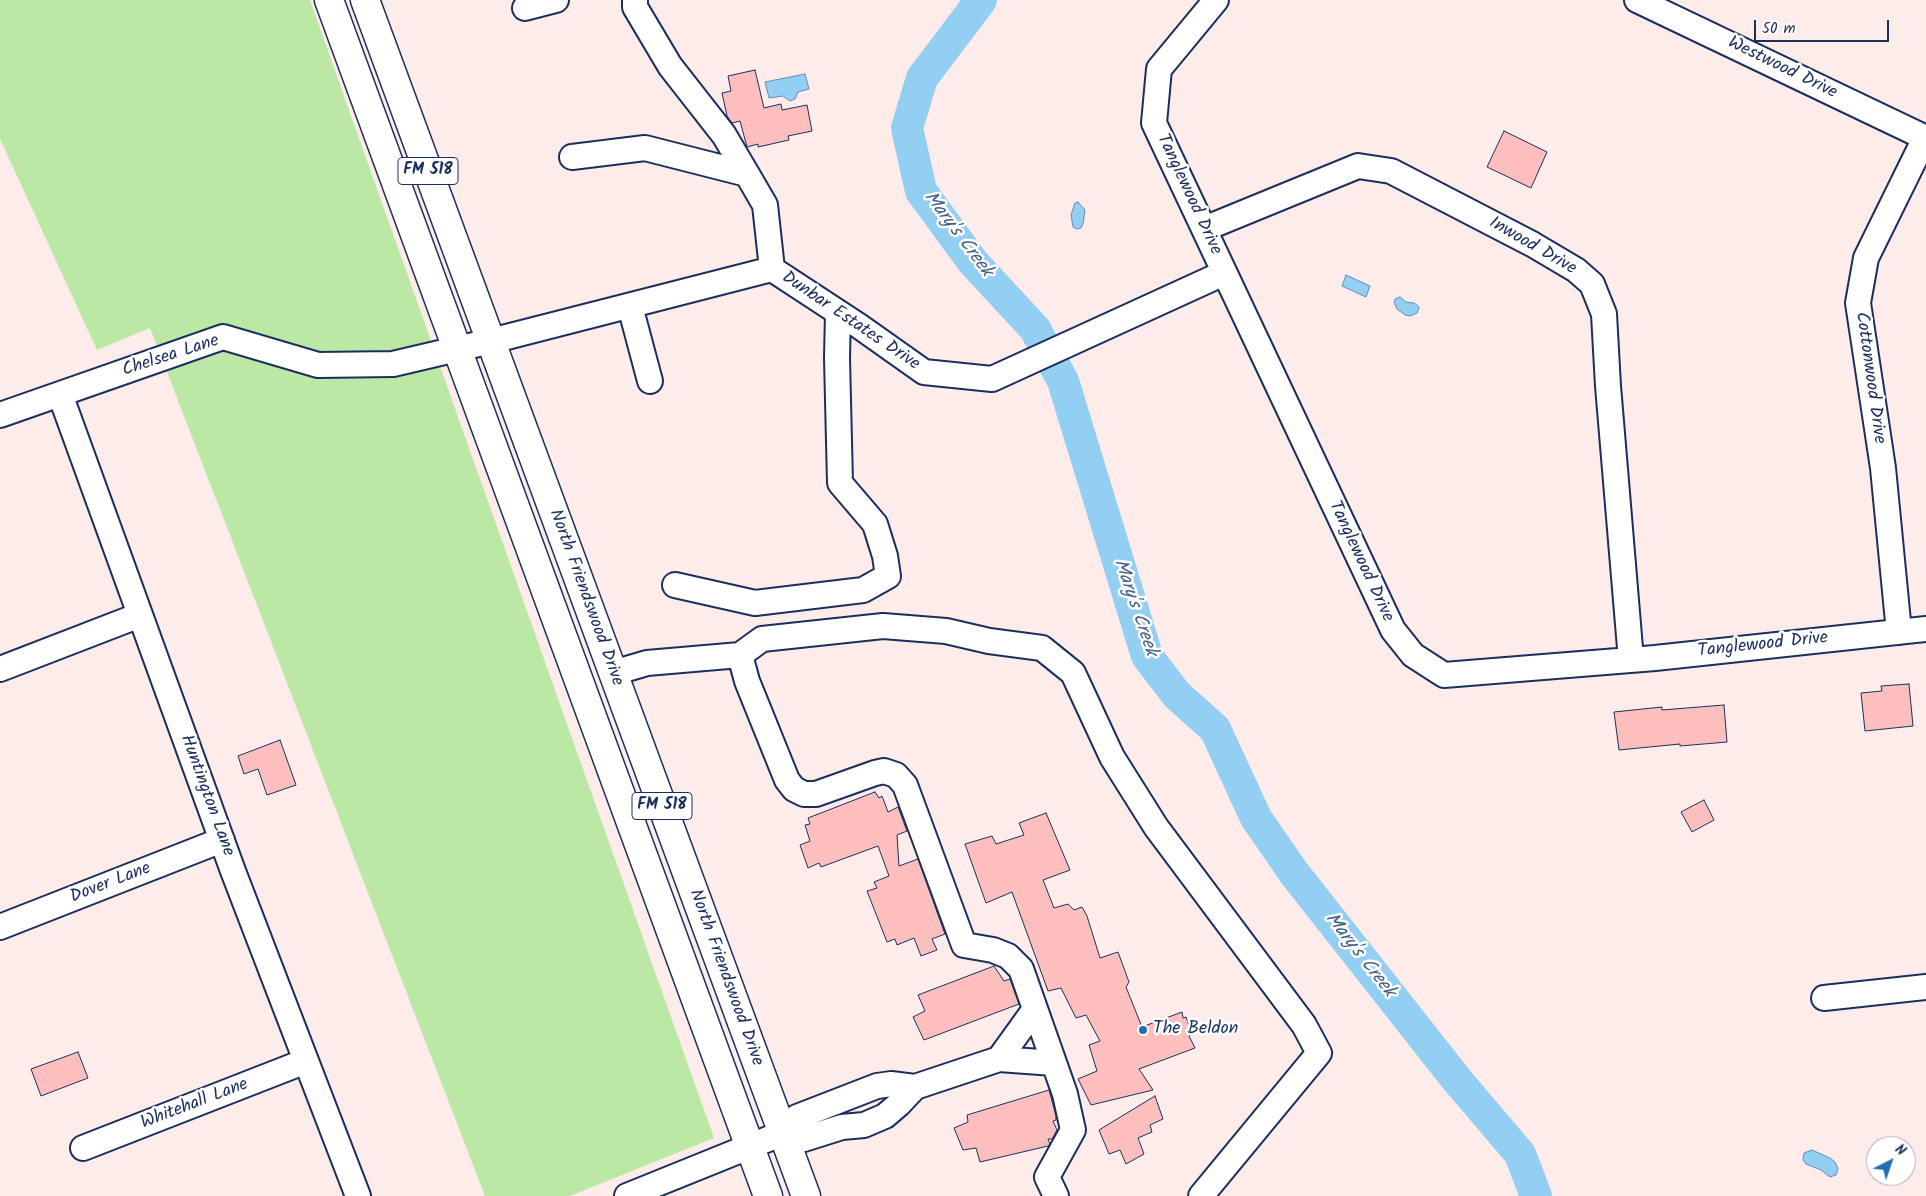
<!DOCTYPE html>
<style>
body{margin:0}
#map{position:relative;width:1926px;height:1196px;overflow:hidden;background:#feeceb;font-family:Kalam,sans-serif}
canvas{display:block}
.north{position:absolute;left:1866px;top:1136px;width:50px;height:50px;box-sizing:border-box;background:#fff;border:1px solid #a4acbf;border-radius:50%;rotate:41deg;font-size:14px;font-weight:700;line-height:20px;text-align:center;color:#1b2f5e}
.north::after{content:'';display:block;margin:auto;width:18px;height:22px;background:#1f6fb2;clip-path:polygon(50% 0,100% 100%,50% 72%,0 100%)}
.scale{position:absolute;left:1754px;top:20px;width:135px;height:22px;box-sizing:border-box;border:2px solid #1b2f5e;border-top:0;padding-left:6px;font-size:15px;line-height:18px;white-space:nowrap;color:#1b2f5e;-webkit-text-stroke:4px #fff;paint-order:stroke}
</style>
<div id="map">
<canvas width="1926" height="1196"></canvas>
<div class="north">N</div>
<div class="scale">50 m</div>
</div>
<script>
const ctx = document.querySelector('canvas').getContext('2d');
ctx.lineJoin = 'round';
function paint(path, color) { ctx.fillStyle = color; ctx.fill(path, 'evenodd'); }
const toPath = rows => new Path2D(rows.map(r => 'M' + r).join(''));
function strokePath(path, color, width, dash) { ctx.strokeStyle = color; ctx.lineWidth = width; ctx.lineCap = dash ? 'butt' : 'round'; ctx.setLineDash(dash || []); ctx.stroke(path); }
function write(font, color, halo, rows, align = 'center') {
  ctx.font = font + ' Kalam,sans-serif'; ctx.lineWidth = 5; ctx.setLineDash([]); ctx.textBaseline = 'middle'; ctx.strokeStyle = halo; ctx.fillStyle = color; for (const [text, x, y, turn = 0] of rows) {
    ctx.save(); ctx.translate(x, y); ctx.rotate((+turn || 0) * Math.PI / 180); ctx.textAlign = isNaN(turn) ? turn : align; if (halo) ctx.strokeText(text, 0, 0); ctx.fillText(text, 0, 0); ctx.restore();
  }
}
paint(toPath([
 [0,0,310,0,714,1138,570,1196,485,1196,150,328,97,350,0,139]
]), '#bce8a6');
const water = toPath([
 [805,74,809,89,798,92,795,99,790,101,783,96,769,98,765,82,805,74],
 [1078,202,1085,210,1083,224,1081,228,1077,229,1073,227,1071,215,1075,203,1078,202],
 [1346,275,1370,286,1366,297,1342,286,1346,275],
 [1400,297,1406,302,1414,303,1418,306,1419,308,1417,313,1410,316,1405,315,1397,309,1394,302,1395,299,1400,297],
 [1812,1150,1830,1158,1835,1162,1838,1169,1836,1175,1830,1177,1821,1170,1806,1164,1803,1160,1804,1153,1812,1150]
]);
paint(water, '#93cef3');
strokePath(water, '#638eb7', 1);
strokePath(toPath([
 [981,0,922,78,907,128,921,191,973,262,1035,329,1063,381,1147,656,1177,695,1215,729,1256,818,1294,873,1457,1080,1520,1154,1536,1196]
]), '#93cef3', 32);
const building = toPath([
 [755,70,764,108,781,104,782,110,807,105,812,131,788,136,789,140,758,147,758,144,747,147,740,121,732,123,727,116,722,93,731,91,728,76,755,70],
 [1504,131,1547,152,1531,188,1487,167,1504,131],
 [1909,684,1913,726,1865,731,1861,693,1882,691,1881,686,1909,684],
 [1724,705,1727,742,1680,746,1680,744,1619,750,1614,712,1662,707,1662,710,1724,705],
 [280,740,296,785,267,795,258,769,244,774,238,756,280,740],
 [875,792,879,798,882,796,888,812,898,807,907,831,897,835,899,866,918,859,945,934,932,939,937,950,921,956,914,938,897,945,895,939,887,942,867,891,877,888,874,882,889,876,878,846,821,867,819,863,808,868,800,845,810,841,805,825,810,824,808,818,875,792],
 [1704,800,1714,820,1692,832,1681,812,1704,800],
 [1046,813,1070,870,1043,880,1054,908,1068,904,1074,910,1082,907,1087,916,1100,958,1118,952,1129,982,1126,987,1142,1027,1182,1012,1183,1018,1186,1017,1192,1034,1189,1036,1195,1048,1139,1069,1153,1090,1091,1105,1078,1079,1097,1071,1089,1045,1100,1041,1086,1015,1076,1018,1061,988,1048,991,1012,892,986,903,965,844,992,836,996,844,1024,835,1019,823,1046,813],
 [994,966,1004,981,1010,979,1019,1004,924,1040,913,1017,925,1011,918,995,994,966],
 [78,1052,88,1078,41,1096,31,1069,78,1052],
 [1049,1090,1056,1116,1056,1120,1053,1121,1057,1130,1052,1139,1048,1139,1050,1144,1048,1146,980,1162,976,1148,963,1150,954,1128,968,1122,967,1115,1049,1090],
 [1155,1096,1163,1119,1150,1125,1152,1132,1138,1138,1144,1154,1126,1164,1120,1150,1109,1154,1099,1130,1155,1096]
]);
paint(building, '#fcbfbd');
strokePath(building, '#1b2f5e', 1);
const minor = toPath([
 [635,0,635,7,670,66,724,135,747,174],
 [1216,0,1159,69,1154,123,1393,630,1413,655,1444,675,1655,658,1926,629],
 [1637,0,1926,138],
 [525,8,556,0],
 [572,157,645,148,747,174,765,205,772,269],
 [1204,229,1358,166,1391,171,1532,244,1576,270,1592,284,1604,314,1608,386,1631,660],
 [630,306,650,381],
 [60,394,233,871,358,1196],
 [0,415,223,337,318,365,393,364,491,341,772,269,859,326,924,372,992,379,1224,273],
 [675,585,755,603,863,590,888,576,885,556,875,524,840,483,837,358,838,313],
 [1899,632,1883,468,1858,303,1866,258,1925,138],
 [740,655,747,681,787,780,794,789,804,794,816,794,875,773,884,771,896,775,905,785,964,945,993,950,1008,956,1021,969,1065,1094,1073,1130,1047,1177,1056,1196],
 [0,669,140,615],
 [613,673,647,663,740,655,762,639,883,626,946,631,989,641,1042,648,1073,673,1112,757,1156,827,1304,1025,1319,1053,1201,1196],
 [0,927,222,840],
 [1824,998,1926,987],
 [999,1059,1035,1009],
 [783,1133,804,1139,842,1127,864,1125,885,1116,899,1104,915,1087],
 [83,1148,306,1061],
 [627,1196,783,1133,797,1117,877,1086,891,1084,915,1087,999,1059,1054,1063]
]);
const major = toPath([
 [329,0,768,1196],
 [365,0,806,1196]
]);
strokePath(minor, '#1b2f5e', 28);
strokePath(major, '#1b2f5e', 31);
strokePath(minor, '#fff', 24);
strokePath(major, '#fff', 28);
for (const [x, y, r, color] of [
 [1143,1030,5,"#1f6fb2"]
]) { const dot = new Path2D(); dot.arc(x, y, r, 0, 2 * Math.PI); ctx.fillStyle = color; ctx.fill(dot); strokePath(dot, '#fff', 2); }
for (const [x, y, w] of [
 [428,171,60],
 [662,806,60]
]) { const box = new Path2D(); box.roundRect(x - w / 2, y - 13.5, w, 27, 4); ctx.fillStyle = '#fff'; ctx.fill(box); strokePath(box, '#1b2f5e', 1); }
write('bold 16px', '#1b2f5e', null, [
 ["FM 518",428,171],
 ["FM 518",662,806]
]);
write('18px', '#1b2f5e', '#fff', [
 ["Westwood Drive",1782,69,26],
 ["Tanglewood Drive",1188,195,65],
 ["Inwood Drive",1532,247,30],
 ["Dunbar Estates Drive",850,322,34],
 ["Chelsea Lane",171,357,-18],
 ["Cottonwood Drive",1869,378,82],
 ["Tanglewood Drive",1360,562,65],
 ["North Friendswood Drive",585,598,70],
 ["Tanglewood Drive",1763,646,-6],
 ["Huntington Lane",206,796,70],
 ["Dover Lane",111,884,-21],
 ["North Friendswood Drive",725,978,70],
 ["Whitehall Lane",195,1105,-21]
]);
write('18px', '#1b2f5e', '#fff', [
 ["The Beldon",1153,1030]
], 'left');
write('italic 19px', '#3f5f8b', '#fff', [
 ["Mary's Creek",957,235,53],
 ["Mary's Creek",1134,608,71],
 ["Mary's Creek",1359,956,52]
]);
</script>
